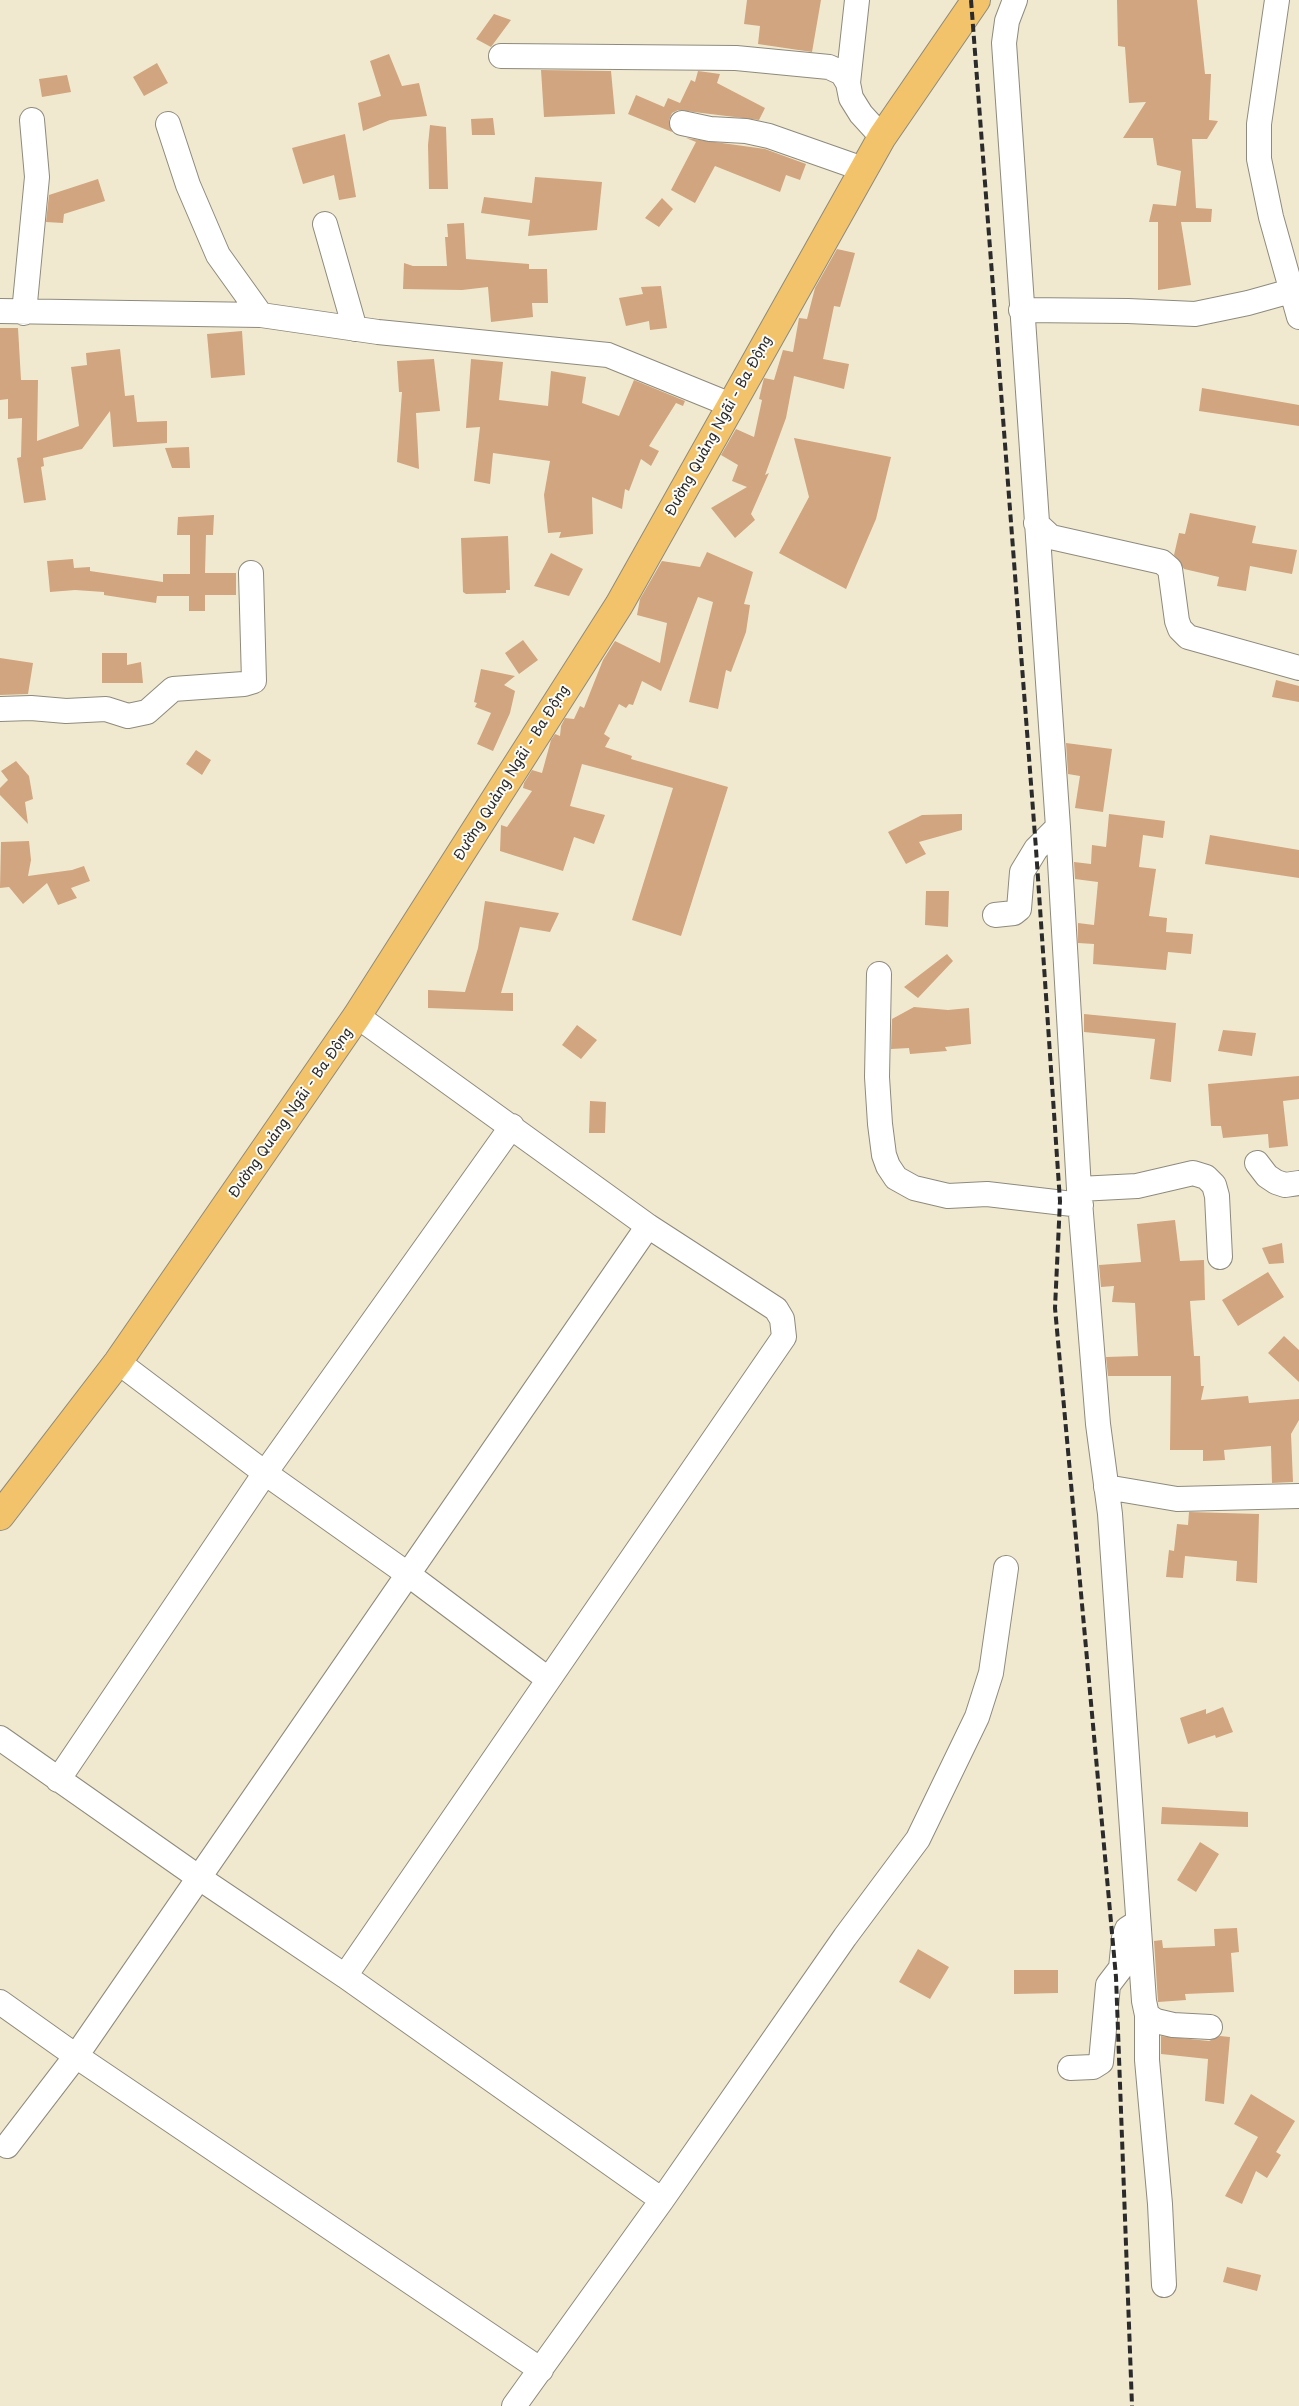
<!DOCTYPE html>
<meta charset="utf-8">
<style>
body{margin:0}
canvas{display:block;background:#f0e9cf}
</style>
<canvas width="1299" height="2406"></canvas>
<script>
const ctx = document.querySelector('canvas').getContext('2d');
ctx.lineJoin = 'round';
function paint(path, color) { ctx.fillStyle = color; ctx.fill(path, 'evenodd'); }
const toPath = rows => new Path2D(rows.map(r => 'M' + r).join(''));
function strokePath(path, color, width, dash) { ctx.strokeStyle = color; ctx.lineWidth = width; ctx.lineCap = dash ? 'butt' : 'round'; ctx.setLineDash(dash || []); ctx.stroke(path); }
function write(font, color, halo, rows, align = 'center') {
  ctx.font = font + ' "Playpen Sans",sans-serif'; ctx.lineWidth = 4; ctx.setLineDash([]); ctx.textBaseline = 'middle'; ctx.strokeStyle = halo; ctx.fillStyle = color; for (const [text, x, y, turn = 0] of rows) {
    ctx.save(); ctx.translate(x, y); ctx.rotate((+turn || 0) * Math.PI / 180); ctx.textAlign = isNaN(turn) ? turn : align; if (halo) ctx.strokeText(text, 0, 0); ctx.fillText(text, 0, 0); ctx.restore();
  }
}
paint(toPath([
 [747,0,821,0,812,52,758,44,760,26,744,24],
 [1117,0,1197,0,1205,74,1211,74,1209,120,1218,121,1207,139,1192,139,1196,208,1212,209,1211,222,1181,222,1191,285,1158,290,1158,222,1149,222,1153,204,1176,206,1181,171,1157,165,1153,138,1123,138,1146,102,1129,103,1125,47,1118,46],
 [494,14,511,20,491,47,476,39],
 [389,54,402,86,419,83,427,116,390,120,363,131,358,103,381,96,370,61],
 [157,63,168,83,144,96,133,77],
 [541,70,611,71,615,114,544,117],
 [698,71,720,74,717,83,765,108,759,120,678,110,672,113,669,120,672,132,628,114,636,95,664,107,668,98,680,103,691,80,695,82],
 [67,75,71,92,42,97,39,79],
 [493,118,495,135,472,135,471,119],
 [430,125,446,127,448,189,429,189,428,145],
 [345,134,356,197,339,200,334,175,303,184,292,148],
 [686,138,765,149,806,164,800,180,786,175,780,192,715,166,695,203,671,190,696,142],
 [535,177,602,182,597,230,528,236,530,220,481,213,484,197,532,203],
 [98,179,105,201,64,214,63,223,46,222,49,195],
 [662,198,673,209,659,227,645,218],
 [464,223,466,259,529,264,529,269,547,269,548,303,532,303,533,317,491,322,488,287,462,290,403,289,404,263,413,266,447,266,445,237,448,237,447,224],
 [837,249,855,253,840,307,834,306,823,359,849,364,844,389,794,376,786,418,765,475,769,473,751,514,755,520,735,538,711,508,747,487,732,481,738,465,721,455,736,429,754,437,762,400,759,399,763,382,764,378,774,380,783,350,793,352,799,318,807,319,815,288],
 [661,286,667,328,650,330,649,321,626,326,619,298,643,294,641,287],
 [0,328,18,328,21,380,38,380,37,441,79,426,71,367,87,365,86,353,120,349,125,396,134,395,137,422,167,421,167,443,113,447,110,411,82,449,43,458,44,466,41,467,46,500,24,503,17,458,21,457,22,418,8,419,8,399,0,400],
 [242,331,245,375,211,378,207,334],
 [434,359,440,411,416,413,419,469,397,462,402,392,399,392,397,361],
 [471,359,503,362,499,400,548,406,551,371,586,377,582,403,619,416,634,380,685,401,683,406,676,403,649,446,659,451,651,466,641,459,629,491,625,489,622,509,592,497,593,534,559,538,561,532,548,533,544,495,550,461,493,453,490,484,474,481,480,427,466,428],
 [1202,388,1299,405,1299,426,1199,411],
 [794,438,891,457,876,519,846,589,779,553,809,497],
 [189,447,190,468,172,468,165,448],
 [1190,513,1256,526,1252,543,1297,550,1292,574,1250,566,1246,591,1217,586,1219,577,1184,569,1174,555,1179,533,1185,534],
 [214,515,213,535,206,535,205,573,236,573,236,595,205,595,205,611,189,611,189,596,157,596,156,603,104,595,104,592,75,590,50,592,47,561,73,559,74,568,90,567,90,571,163,582,163,574,190,574,190,535,177,535,178,517],
 [508,536,510,590,506,590,506,593,466,594,463,592,461,538],
 [707,552,753,572,744,604,750,605,746,632,731,672,726,670,718,709,689,702,713,602,698,597,661,691,642,681,633,705,629,704,626,708,619,704,604,734,610,738,605,747,632,756,631,759,728,787,681,936,632,920,673,788,582,764,570,806,605,815,594,844,574,837,563,871,500,851,501,825,507,827,532,791,523,788,524,783,532,770,542,773,551,740,555,734,560,736,561,726,565,718,574,719,580,706,584,708,603,660,615,641,660,663,667,623,637,615,640,599,662,561,700,567],
 [551,553,583,569,569,596,534,586],
 [523,640,538,660,519,674,505,653],
 [102,653,127,653,127,665,141,662,143,683,102,683],
 [0,658,33,663,28,694,0,695],
 [481,669,515,676,504,685,515,691,510,713,493,751,477,744,491,713,475,707,477,703,474,702],
 [1276,680,1299,686,1299,702,1272,697],
 [1066,743,1112,749,1103,812,1075,808,1080,776,1068,774],
 [196,750,211,760,202,775,186,764],
 [16,761,29,776,33,799,25,802,28,824,0,795,0,788,8,780,1,771],
 [962,814,962,830,919,842,926,854,906,864,888,832,922,815],
 [1109,814,1165,821,1163,838,1143,835,1139,867,1156,869,1149,916,1167,918,1166,932,1193,934,1191,954,1168,952,1166,970,1093,964,1094,944,1078,943,1078,923,1094,925,1098,882,1075,879,1074,862,1091,864,1092,845,1106,847],
 [1210,835,1299,850,1299,878,1205,864],
 [29,841,31,860,28,876,72,870,84,866,90,881,71,888,77,898,58,905,47,883,23,904,9,887,0,888,1,842],
 [926,891,949,891,948,927,925,925],
 [485,901,559,913,550,932,520,927,501,993,513,993,513,1011,428,1008,428,990,465,992,478,948],
 [947,954,953,961,918,998,904,987],
 [914,1007,948,1010,969,1008,971,1044,945,1047,947,1051,910,1054,909,1048,891,1049,892,1019],
 [1084,1014,1176,1023,1171,1082,1150,1079,1155,1039,1084,1032],
 [577,1025,597,1040,581,1059,562,1045],
 [1223,1030,1256,1033,1252,1056,1218,1051],
 [1299,1076,1299,1099,1283,1101,1288,1146,1269,1148,1268,1134,1223,1138,1221,1126,1211,1126,1208,1084],
 [590,1101,606,1102,605,1133,589,1133],
 [1175,1220,1180,1261,1204,1260,1205,1300,1190,1301,1194,1356,1200,1356,1201,1386,1204,1386,1201,1400,1248,1396,1249,1403,1299,1399,1299,1420,1291,1434,1293,1482,1272,1483,1271,1446,1224,1450,1225,1460,1203,1461,1203,1450,1170,1450,1171,1376,1108,1376,1106,1357,1138,1356,1135,1303,1112,1302,1114,1286,1101,1287,1099,1265,1141,1262,1137,1224],
 [1282,1243,1284,1263,1269,1264,1262,1248],
 [1268,1272,1284,1297,1238,1326,1222,1300],
 [1284,1336,1299,1350,1299,1382,1268,1353],
 [1189,1512,1259,1514,1257,1583,1236,1581,1237,1561,1185,1556,1183,1578,1166,1577,1169,1550,1174,1551,1177,1524,1188,1525],
 [1223,1707,1233,1732,1216,1738,1215,1735,1188,1744,1180,1718,1206,1709,1206,1714],
 [1162,1807,1248,1812,1248,1827,1161,1824],
 [1200,1842,1219,1854,1196,1892,1177,1880],
 [1237,1928,1239,1952,1231,1953,1234,1992,1185,1994,1186,2000,1158,2002,1154,1941,1162,1940,1163,1948,1215,1946,1214,1929],
 [918,1949,949,1967,930,1999,899,1982],
 [1014,1970,1058,1970,1058,1993,1014,1994],
 [1161,2036,1209,2041,1220,2036,1230,2037,1224,2104,1205,2101,1208,2059,1161,2054],
 [1251,2094,1295,2121,1276,2152,1281,2155,1267,2178,1256,2171,1242,2204,1225,2196,1258,2137,1234,2124],
 [1227,2267,1261,2275,1257,2291,1223,2282]
]), '#d1a57f');
const minor = toPath([
 [1015,0,1007,21,1004,43,1058,827,1079,1189,1098,1424,1110,1514,1144,2001,1147,2015,1156,2021,1173,2025,1210,2027],
 [1277,0,1259,124,1259,159,1271,217,1299,317],
 [501,56,736,58,829,67,842,73,848,83,851,98,861,114,882,137],
 [848,83,857,0],
 [682,123,710,129,746,131,769,136,863,169],
 [168,124,188,185,218,255,261,315],
 [325,224,355,329],
 [1021,310,1128,311,1195,314,1248,303,1291,291,1299,293],
 [0,311,261,315,378,332,608,355,731,405],
 [24,313,37,177,32,120],
 [1036,523,1051,537,1162,562,1170,569,1177,621,1180,629,1188,637,1299,668],
 [0,709,31,708,66,711,106,709,128,716,147,712,173,689,244,684,254,681,251,573],
 [995,915,1014,913,1019,909,1022,872,1036,849,1058,827],
 [879,974,877,1077,880,1124,884,1155,888,1166,896,1178,914,1188,948,1196,987,1194,1081,1205],
 [1257,1163,1267,1176,1276,1182,1285,1185,1299,1183],
 [1079,1189,1137,1186,1193,1173,1206,1177,1214,1185,1217,1196,1220,1257],
 [118,1362,265,1473,409,1575,548,1679],
 [1106,1487,1177,1499,1299,1496],
 [0,1738,198,1877,345,1976,662,2200],
 [58,1780,265,1473,512,1126],
 [345,1976,784,1337,782,1319,776,1309,648,1226,357,1016],
 [0,2002,76,2056,541,2370],
 [1147,2015,1147,2060,1160,2204,1164,2285],
 [1070,2068,1093,2067,1101,2062,1108,1985,1121,1968,1124,1938,1127,1929,1138,1922],
 [7,2146,76,2056,648,1226],
 [514,2406,662,2200,845,1937,918,1839,977,1717,991,1673,1006,1568]
]);
const major = toPath([
 [0,1516,118,1362,357,1016,619,605,882,137,976,0]
]);
strokePath(minor, '#8e8a7d', 26);
strokePath(major, '#8e8a7d', 30);
strokePath(minor, '#fff', 24);
strokePath(major, '#f2c36a', 28);
strokePath(toPath([
 [971,0,1036,849,1060,1201,1055,1308,1116,1977,1132,2406]
]), '#2b2b2b', 4, [8, 4]);
write('14px', '#2b2b2b', '#fdfcf7', [
 ["Đường Quảng Ngãi - Ba Động",719,426,-61],
 ["Đường Quảng Ngãi - Ba Động",512,773,-58],
 ["Đường Quảng Ngãi - Ba Động",291,1113,-55]
]);
</script>
